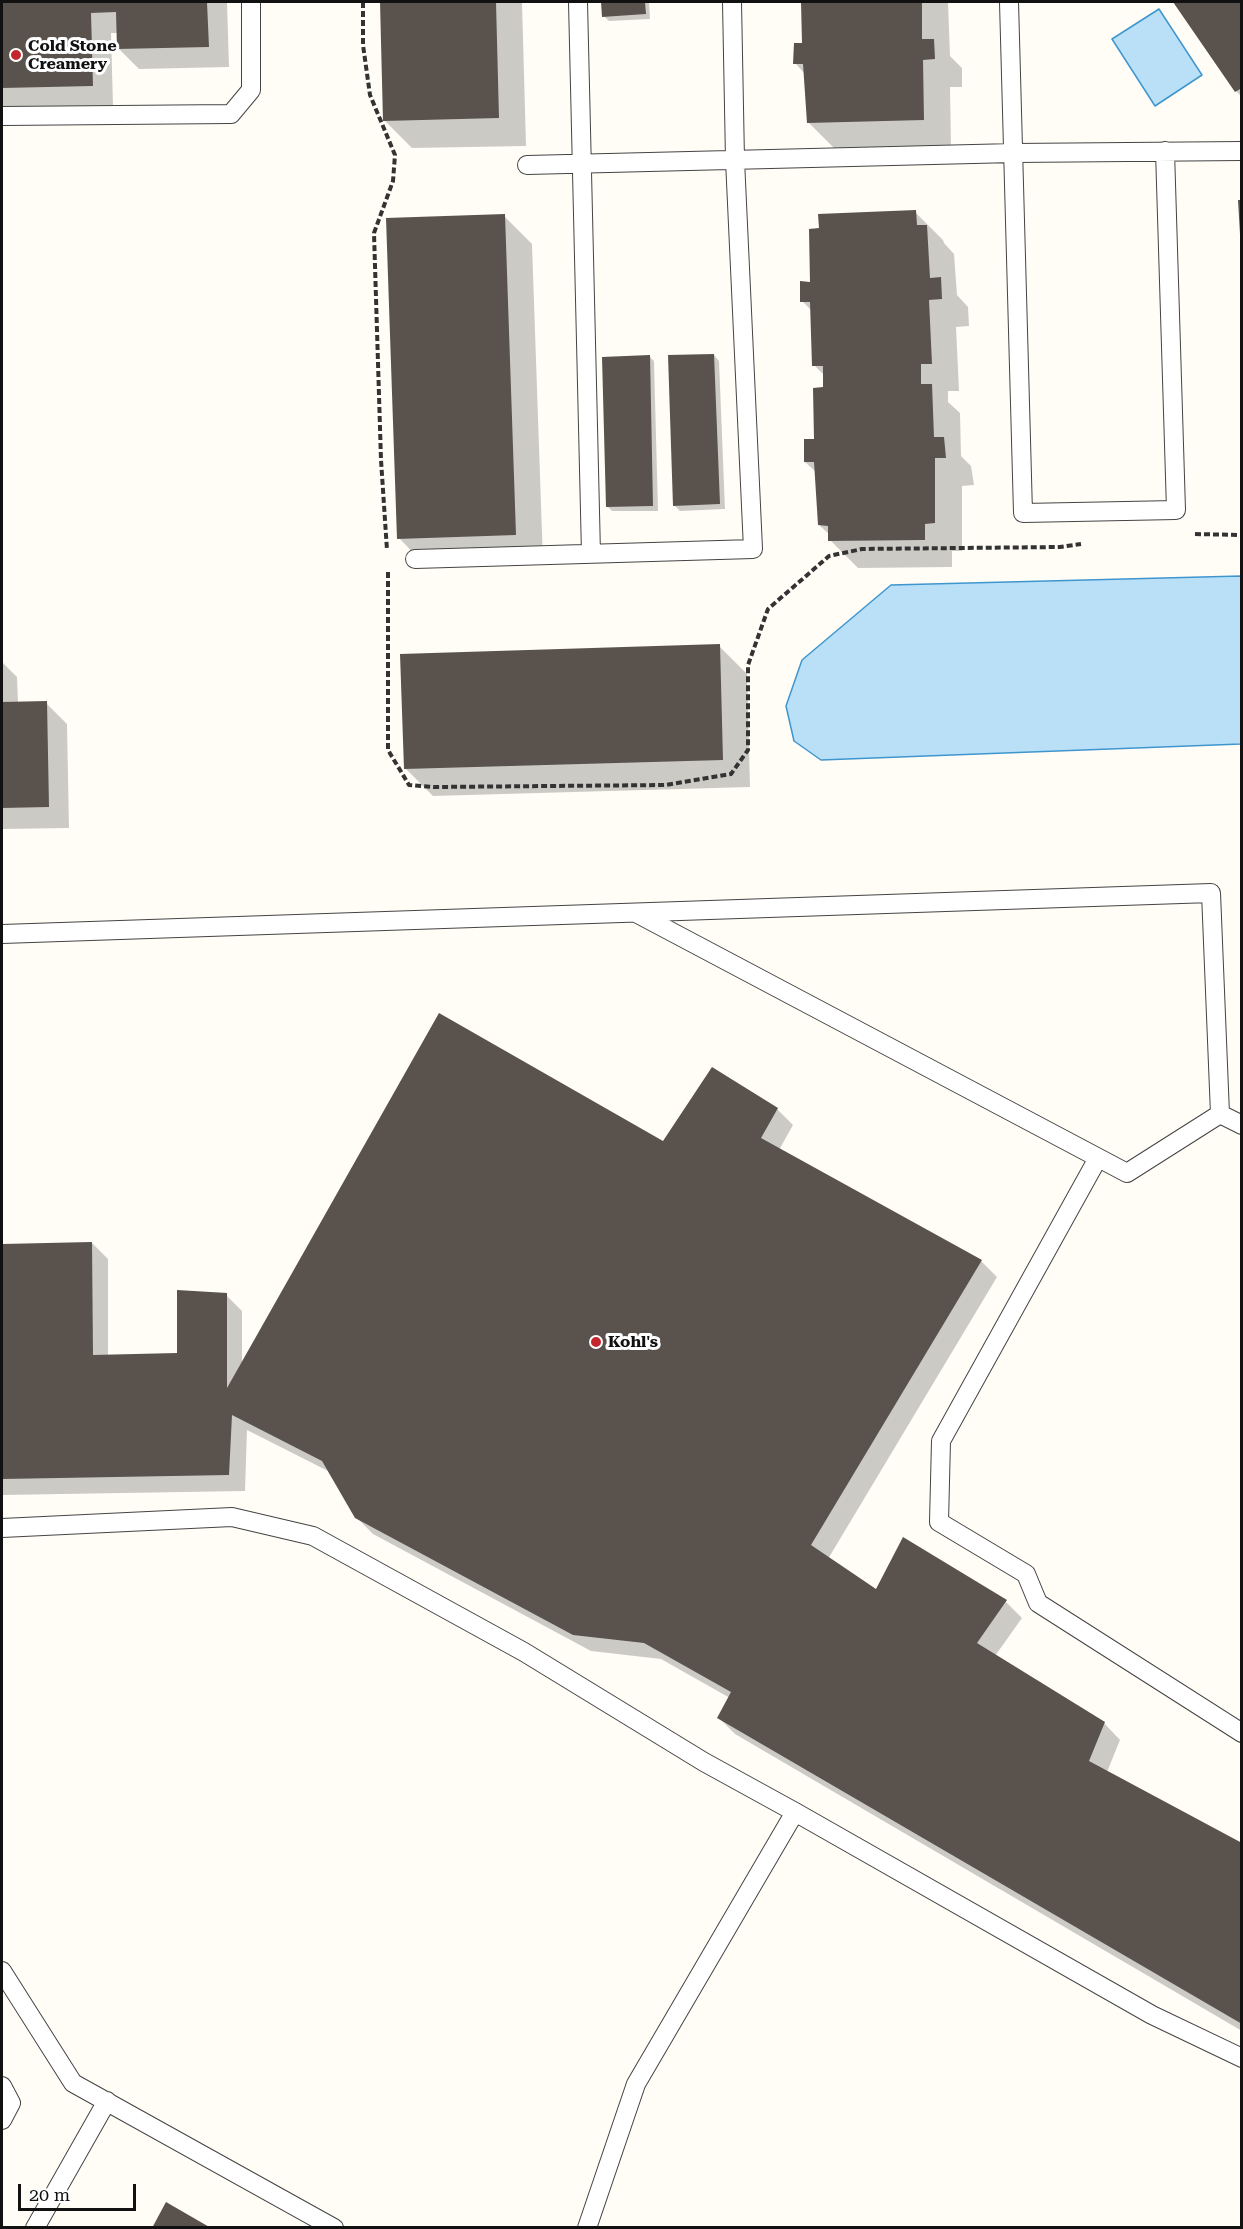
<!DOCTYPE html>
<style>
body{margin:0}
#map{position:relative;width:1243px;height:2229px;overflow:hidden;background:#fffdf5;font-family:"Roboto Serif",serif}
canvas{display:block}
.frame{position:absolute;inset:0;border:3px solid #111;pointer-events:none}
.scale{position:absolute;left:18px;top:2184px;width:118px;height:27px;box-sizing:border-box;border:3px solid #111;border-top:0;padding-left:8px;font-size:18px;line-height:21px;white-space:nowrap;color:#111;-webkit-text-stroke:4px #fff;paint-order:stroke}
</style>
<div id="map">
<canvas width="1243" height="2229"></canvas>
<div class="frame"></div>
<div class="scale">20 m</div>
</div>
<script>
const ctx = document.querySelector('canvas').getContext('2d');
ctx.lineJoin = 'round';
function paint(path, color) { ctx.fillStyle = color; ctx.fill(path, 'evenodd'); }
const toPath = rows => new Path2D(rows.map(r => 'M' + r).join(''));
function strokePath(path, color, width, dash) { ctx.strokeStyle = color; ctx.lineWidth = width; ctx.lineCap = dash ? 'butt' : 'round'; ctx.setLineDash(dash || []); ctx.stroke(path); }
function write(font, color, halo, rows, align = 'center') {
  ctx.font = font + ' "Roboto Serif",serif'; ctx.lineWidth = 6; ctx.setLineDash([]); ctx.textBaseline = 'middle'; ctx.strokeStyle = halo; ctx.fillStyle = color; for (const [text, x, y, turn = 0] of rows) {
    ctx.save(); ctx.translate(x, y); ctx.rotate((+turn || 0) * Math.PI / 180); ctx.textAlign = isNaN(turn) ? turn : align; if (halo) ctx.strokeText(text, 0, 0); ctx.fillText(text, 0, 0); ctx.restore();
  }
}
const water = toPath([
 [1159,9,1202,75,1155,106,1112,39,1159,9],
 [1241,576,1241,744,821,760,794,741,786,706,802,660,891,585,1241,576]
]);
paint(water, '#b9e0f7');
strokePath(water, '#3f96cf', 1.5);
paint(toPath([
 [2,2,227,2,229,67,139,69,118,48,118,33,111,33,113,106,2,109],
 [381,2,522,2,526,146,412,148,384,120],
 [603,2,649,2,650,19,609,21,604,16],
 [803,2,948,2,950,56,962,68,962,87,950,87,951,147,836,150,808,122,805,74,795,63,804,44],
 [1174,2,1242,2,1242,97,1236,91],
 [915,212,943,240,944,243,954,254,957,295,968,307,969,326,956,327,959,391,948,391,948,402,960,413,961,456,971,466,974,485,962,486,962,551,952,551,952,567,858,568,830,540,830,535,819,525,816,472,805,462,815,440,825,388,825,376,814,365,812,311,802,301,812,283],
 [504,216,532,244,543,562,426,566,399,538],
 [714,355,719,361,725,509,680,511,675,506],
 [649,356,654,361,658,511,612,511,607,506],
 [719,646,747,674,750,787,433,796,405,768],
 [2,662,17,677,18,703,46,703,67,724,69,828,2,829],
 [777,1109,793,1125,779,1150,981,1261,997,1277,828,1559,876,1591,904,1540,1006,1602,1022,1618,995,1656,1104,1723,1120,1740,1107,1772,1242,1845,1242,2031,735,1734,719,1718,730,1698,661,1659,591,1651,373,1534,356,1517,330,1472,247,1430,245,1491,2,1495,2,1246,92,1243,108,1259,108,1356,179,1354,226,1295,242,1311,242,1363,664,1143]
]), '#0003');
paint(toPath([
 [2,2,207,2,209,47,117,49,116,12,91,13,93,86,2,88],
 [380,2,496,2,499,118,383,121],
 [601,2,645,2,646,14,602,17],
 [801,2,922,2,922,39,934,39,935,59,923,60,924,120,807,123,803,64,793,64,794,43,802,43],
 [1173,2,1242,2,1242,88,1235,92],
 [1238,200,1242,200,1242,234,1240,234],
 [916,210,917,225,927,225,930,278,941,277,942,299,929,300,932,364,921,364,921,384,932,384,934,437,944,437,946,458,935,458,935,523,925,524,925,540,828,541,828,526,818,525,814,462,804,462,804,439,814,439,813,388,823,387,823,366,812,366,810,302,800,302,800,281,810,282,809,229,819,228,818,214],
 [505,214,516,535,397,539,386,218],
 [714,354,720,504,673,506,668,355],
 [650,355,653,506,606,507,602,357],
 [720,644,723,760,404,769,400,654],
 [47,701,49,807,2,808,2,702],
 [439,1013,663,1141,712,1067,778,1108,761,1138,982,1260,811,1545,876,1589,903,1537,1007,1600,977,1643,1105,1722,1089,1761,1242,1843,1242,2024,717,1718,731,1692,644,1643,573,1635,355,1518,322,1461,232,1415,229,1475,2,1479,2,1244,92,1242,93,1355,177,1353,177,1290,227,1293,227,1388],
 [166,2202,211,2228,152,2228]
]), '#5a524d');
const lane = toPath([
 [578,2,591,554],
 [1009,2,1023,513,1176,510,1165,151],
 [2,116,231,114,251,90,251,2],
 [527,165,1014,153,1242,151],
 [415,559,753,549,735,160,732,2],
 [636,913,1127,1173,1220,1114,1242,1125],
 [2,934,1211,893,1220,1114],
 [1098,1158,941,1441,939,1522,1026,1574,1038,1603,1242,1733],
 [2,1528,232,1517,313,1536,524,1652,704,1762,795,1812,1152,2015,1242,2058],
 [2,1971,73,2083,334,2228],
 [2,2086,11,2103,2,2120],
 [35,2228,107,2101],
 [587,2228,636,2084,795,1812]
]);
strokePath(lane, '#444', 20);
strokePath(toPath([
 [363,2,363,45,370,95,395,155,393,181,374,233,381,460,387,550],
 [1195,534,1242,535],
 [388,572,388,750,409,785,434,787,666,785,731,774,748,750,748,665,768,609,829,556,862,549,1060,547,1081,544]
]), '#333', 4, [6, 3]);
strokePath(lane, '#fff', 18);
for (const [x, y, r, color] of [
 [16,55,6,"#c4262e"],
 [596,1342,6,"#c4262e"]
]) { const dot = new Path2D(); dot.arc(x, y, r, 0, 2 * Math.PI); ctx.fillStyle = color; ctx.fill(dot); strokePath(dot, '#fff', 2); }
write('bold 16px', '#111', '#fff', [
 ["Cold Stone",28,46],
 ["Creamery",28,64],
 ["Kohl's",608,1342]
], 'left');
</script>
